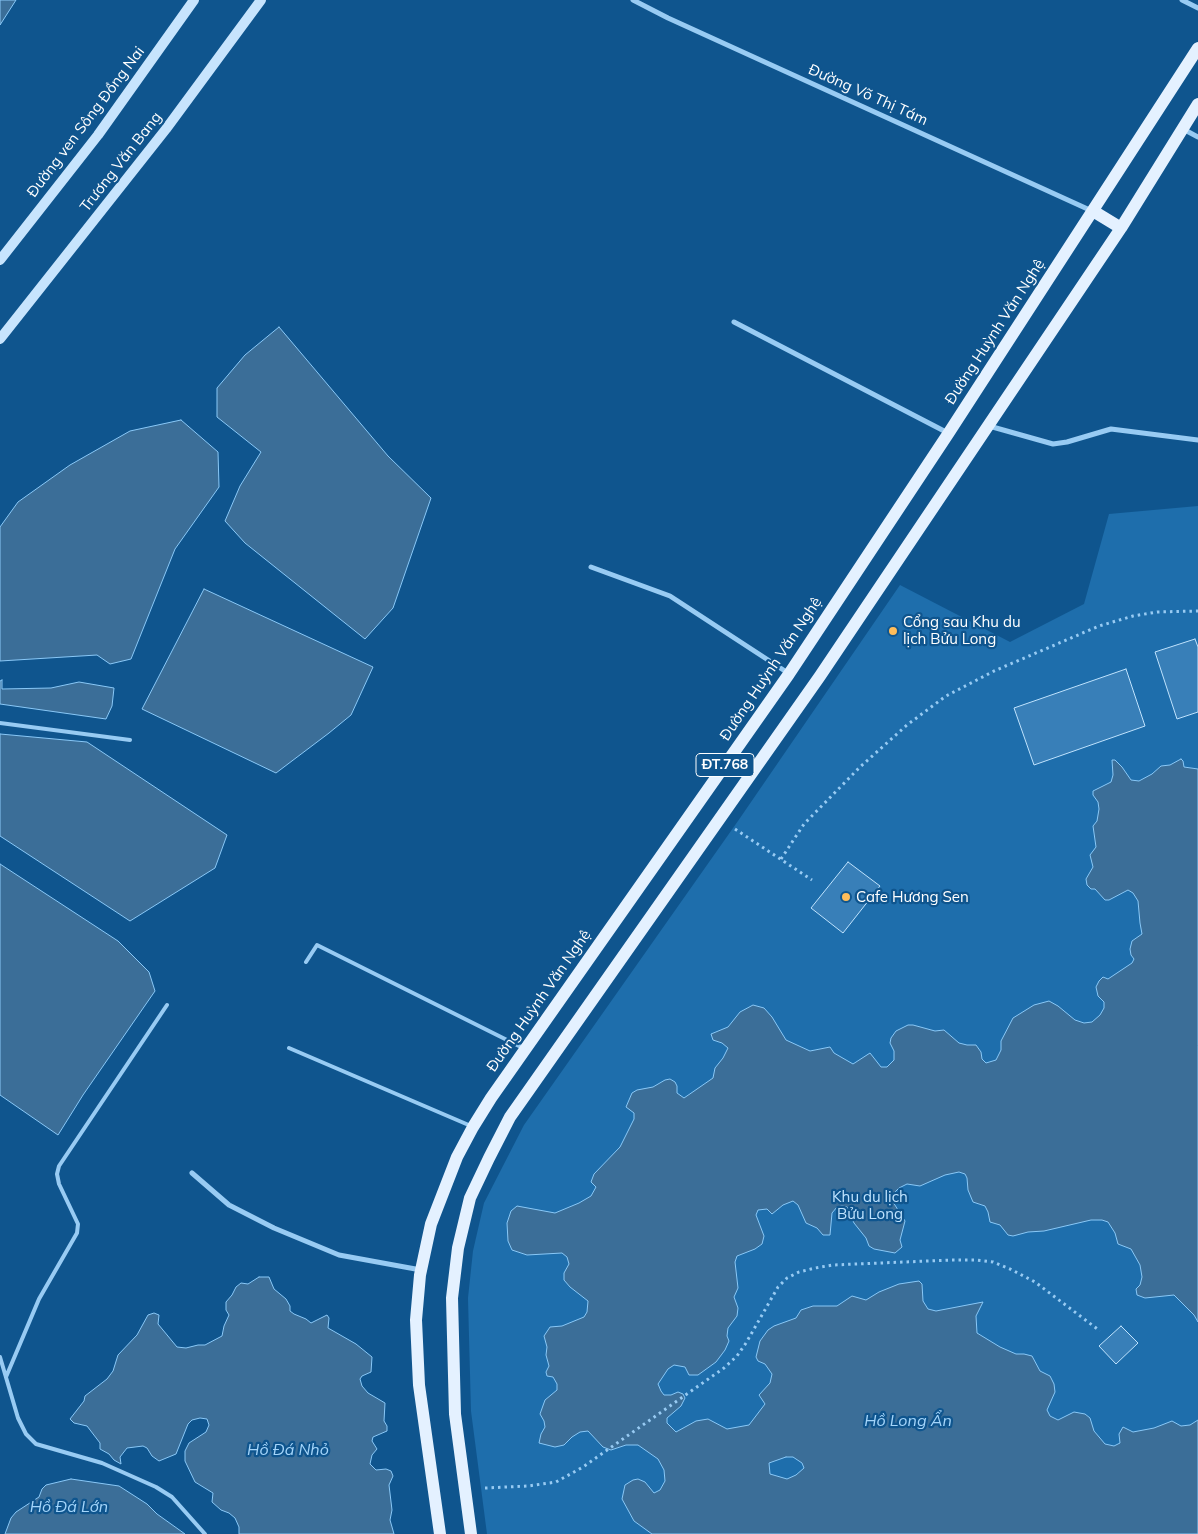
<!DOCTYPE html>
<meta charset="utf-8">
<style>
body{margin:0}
canvas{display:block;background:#0f558e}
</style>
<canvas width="1198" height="1534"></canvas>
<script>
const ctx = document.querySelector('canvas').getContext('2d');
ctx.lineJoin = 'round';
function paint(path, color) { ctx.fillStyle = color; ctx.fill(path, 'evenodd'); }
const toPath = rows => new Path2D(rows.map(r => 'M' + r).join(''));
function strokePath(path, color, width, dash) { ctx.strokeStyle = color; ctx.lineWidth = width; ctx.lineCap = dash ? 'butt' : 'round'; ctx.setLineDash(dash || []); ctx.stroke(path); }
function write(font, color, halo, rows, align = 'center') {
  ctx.font = font + ' Mulish,sans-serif'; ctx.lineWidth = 4.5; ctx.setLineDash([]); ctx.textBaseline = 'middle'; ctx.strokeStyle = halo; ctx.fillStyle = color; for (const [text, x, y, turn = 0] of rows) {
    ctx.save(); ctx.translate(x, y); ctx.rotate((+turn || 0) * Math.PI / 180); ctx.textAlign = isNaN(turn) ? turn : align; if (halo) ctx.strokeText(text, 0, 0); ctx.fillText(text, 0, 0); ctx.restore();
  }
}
paint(toPath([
 [1198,506,1198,1534,487,1534,471,1411,468,1298,473,1251,484,1203,524,1125,738,821,900,585,1010,642,1084,604,1109,514]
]), '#1e6eac');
const water = toPath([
 [0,0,16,0,0,25,0,0],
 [279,327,388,456,431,498,393,608,365,639,245,543,225,521,240,486,261,452,217,417,217,388,245,355,279,327],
 [181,420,218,452,219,487,175,549,131,659,110,664,97,655,0,661,0,527,18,502,70,465,130,431,181,420],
 [204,589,373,667,351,715,329,733,276,773,142,709,204,589],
 [2,680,2,689,51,688,79,682,114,688,112,706,106,719,0,704,0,681,2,680],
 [0,734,87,742,227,835,215,868,130,921,0,836,0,734],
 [1181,759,1183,761,1184,767,1198,769,1198,1322,1194,1315,1174,1295,1145,1298,1137,1295,1136,1289,1140,1285,1142,1277,1140,1265,1131,1249,1118,1244,1115,1233,1108,1222,1102,1220,1091,1220,1044,1231,1028,1232,1013,1236,1008,1235,1000,1225,990,1222,988,1212,985,1206,973,1202,968,1190,967,1178,965,1174,959,1172,945,1175,920,1186,907,1184,899,1188,892,1195,893,1202,905,1221,900,1240,902,1247,895,1253,874,1249,869,1246,866,1238,854,1223,847,1207,842,1206,837,1207,832,1213,830,1235,823,1235,817,1228,806,1223,798,1205,793,1201,783,1205,772,1214,767,1209,758,1210,756,1215,764,1236,762,1244,755,1249,737,1256,735,1262,738,1288,734,1297,738,1308,737,1316,728,1328,727,1336,729,1341,725,1350,716,1362,698,1375,689,1375,685,1367,674,1365,668,1369,658,1384,661,1391,664,1395,671,1395,678,1392,683,1394,685,1398,681,1406,667,1418,667,1423,676,1432,696,1421,708,1419,727,1429,749,1425,765,1404,759,1395,770,1383,772,1374,765,1364,758,1361,756,1357,760,1341,768,1330,774,1326,796,1318,801,1310,813,1306,837,1306,852,1296,866,1300,879,1292,899,1284,919,1281,922,1284,923,1301,928,1309,936,1311,983,1302,976,1316,977,1333,1000,1347,1016,1354,1024,1354,1032,1356,1040,1371,1050,1376,1054,1384,1055,1392,1047,1410,1050,1416,1058,1420,1074,1412,1085,1414,1090,1418,1094,1431,1105,1444,1114,1446,1120,1443,1119,1434,1123,1427,1133,1432,1154,1428,1172,1421,1181,1426,1190,1425,1198,1420,1198,1534,652,1534,634,1521,622,1499,625,1485,633,1480,638,1479,645,1482,654,1493,660,1490,665,1481,664,1470,658,1459,638,1445,626,1445,611,1450,603,1447,588,1431,580,1432,572,1437,564,1445,555,1447,539,1443,541,1434,545,1427,544,1421,540,1414,545,1400,557,1390,557,1384,553,1377,547,1376,546,1372,549,1366,546,1355,547,1347,544,1336,550,1327,562,1326,584,1317,587,1312,588,1301,570,1287,564,1280,564,1273,569,1264,567,1257,562,1253,527,1255,512,1250,508,1241,507,1223,511,1211,517,1206,555,1213,579,1203,591,1196,596,1187,591,1182,594,1174,620,1147,634,1119,634,1113,626,1107,632,1093,637,1090,653,1087,665,1080,670,1079,675,1082,677,1086,677,1093,684,1098,713,1078,715,1068,723,1058,728,1048,722,1043,713,1040,711,1034,728,1027,740,1012,753,1005,764,1008,772,1017,786,1040,810,1051,830,1047,834,1053,853,1064,870,1053,881,1067,887,1067,894,1060,894,1051,890,1043,891,1038,896,1031,908,1025,913,1025,935,1031,944,1030,959,1043,967,1045,976,1045,981,1052,982,1059,986,1063,996,1060,1001,1050,1001,1041,1013,1018,1034,1005,1049,1001,1058,1006,1075,1020,1084,1023,1092,1022,1100,1015,1104,1008,1104,1002,1098,996,1096,987,1099,981,1103,977,1108,979,1132,963,1134,959,1131,955,1130,949,1132,941,1142,934,1140,923,1138,901,1133,893,1128,890,1109,900,1105,900,1095,889,1091,889,1087,885,1086,879,1093,867,1090,855,1096,847,1093,826,1097,821,1099,809,1098,802,1093,795,1093,791,1111,782,1113,775,1112,760,1115,760,1122,767,1131,780,1139,781,1152,774,1161,766,1170,765,1181,759],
 [786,1457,793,1457,802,1463,804,1468,796,1475,787,1479,770,1474,769,1463,786,1457],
 [0,864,118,941,149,972,155,991,83,1095,58,1135,0,1095,0,864],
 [259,1277,269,1277,274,1289,286,1299,290,1306,290,1311,294,1314,306,1319,311,1323,327,1315,329,1318,328,1328,356,1344,372,1357,371,1372,362,1376,360,1379,362,1386,368,1393,385,1403,384,1421,387,1426,387,1431,373,1437,372,1441,377,1449,372,1455,370,1464,376,1470,386,1469,391,1471,393,1476,389,1485,392,1510,390,1520,394,1534,239,1534,239,1527,235,1518,229,1513,221,1510,212,1502,213,1493,195,1482,185,1461,185,1451,189,1443,206,1432,209,1425,207,1419,200,1418,192,1420,188,1424,176,1454,159,1461,152,1456,147,1448,143,1446,127,1448,120,1457,121,1464,114,1460,109,1454,100,1449,100,1443,87,1426,74,1423,70,1419,84,1401,85,1396,107,1379,113,1371,118,1355,137,1335,148,1315,154,1313,159,1315,158,1324,177,1347,186,1348,198,1345,205,1345,222,1336,224,1326,229,1315,226,1310,226,1302,232,1295,236,1287,241,1283,248,1284,259,1277],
 [71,1479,119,1486,147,1504,157,1514,185,1534,5,1534,11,1518,16,1512,39,1497,42,1489,46,1485,71,1479]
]);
paint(water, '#3b6e98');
strokePath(water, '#89c8f7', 1);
const building = toPath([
 [1195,639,1198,647,1198,712,1177,719,1155,652,1195,639],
 [1126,669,1145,726,1034,765,1014,708,1126,669],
 [848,862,880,886,843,933,811,908,848,862],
 [1121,1326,1138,1343,1116,1364,1099,1346,1121,1326]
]);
paint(building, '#387fb8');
strokePath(building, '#bfe3fe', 1);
strokePath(toPath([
 [735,829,812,880],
 [781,859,804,824,860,767,907,725,946,696,994,671,1099,626,1133,616,1157,612,1198,611],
 [485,1488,528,1486,556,1482,583,1467,724,1368,737,1356,746,1343,778,1287,787,1278,799,1272,815,1268,833,1265,952,1260,976,1260,993,1262,1010,1269,1035,1282,1100,1331]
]), '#98cbf3', 3, [2.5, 4]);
strokePath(toPath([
 [0,723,130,740],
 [306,962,317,945,523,1048],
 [289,1048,471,1126],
 [0,1357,18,1418,26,1434,36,1444,102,1463,156,1487,172,1497,205,1534],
 [6,1377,39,1299,77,1233,78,1224,59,1184,57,1174,59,1166,167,1005]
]), '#98cbf3', 4);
strokePath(toPath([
 [633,0,668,18,1092,211],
 [1182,0,1198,8],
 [1183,129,1198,137],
 [734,322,948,433],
 [989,426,1053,444,1067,442,1111,429,1198,440],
 [591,567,670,596,788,673],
 [192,1173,229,1205,274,1228,339,1255,421,1270]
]), '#98cbf3', 5);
strokePath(toPath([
 [0,260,98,135,194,0],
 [0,339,166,129,261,0]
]), '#c7e4fd', 10);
strokePath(toPath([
 [1093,211,1121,228],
 [440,1534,419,1385,416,1320,420,1275,431,1224,457,1157,473,1127,491,1098,789,674,948,434,1198,48],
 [471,1534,455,1414,452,1298,458,1248,470,1198,489,1158,510,1117,820,676,1121,228,1198,104]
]), '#e4f1ff', 12);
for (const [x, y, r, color] of [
 [893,631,5,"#ffbd5a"],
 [846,897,5,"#ffbd5a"]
]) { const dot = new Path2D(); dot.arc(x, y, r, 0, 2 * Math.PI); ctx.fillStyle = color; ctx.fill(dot); strokePath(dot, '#0f558e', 2); }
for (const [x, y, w] of [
 [725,765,58]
]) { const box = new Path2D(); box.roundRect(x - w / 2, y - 11.5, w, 23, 4); ctx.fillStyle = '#0f558e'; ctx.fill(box); strokePath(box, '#fff', 1); }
write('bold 14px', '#fff', null, [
 ["ĐT.768",725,765]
]);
write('15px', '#fff', '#0f558e', [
 ["Đường Võ Thị Tám",868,95,24],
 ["Đường ven Sông Đồng Nai",86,122,-53],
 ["Trương Văn Bang",121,162,-52],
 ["Đường Huỳnh Văn Nghệ",995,332,-57],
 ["Đường Huỳnh Văn Nghệ",771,669,-56],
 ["Đường Huỳnh Văn Nghệ",539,1001,-55]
]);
write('15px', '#fff', '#0f558e', [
 ["Cổng sau Khu du",903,622],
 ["lịch Bửu Long",903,639],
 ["Cafe Hương Sen",856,897]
], 'left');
write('15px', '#bfe3fe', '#0f558e', [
 ["Khu du lịch",870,1197],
 ["Bửu Long",870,1214]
]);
write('italic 16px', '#a4d5fa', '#0f558e', [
 ["Hồ Long Ẩn",908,1421],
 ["Hồ Đá Nhỏ",288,1450],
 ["Hồ Đá Lớn",69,1507]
]);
</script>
